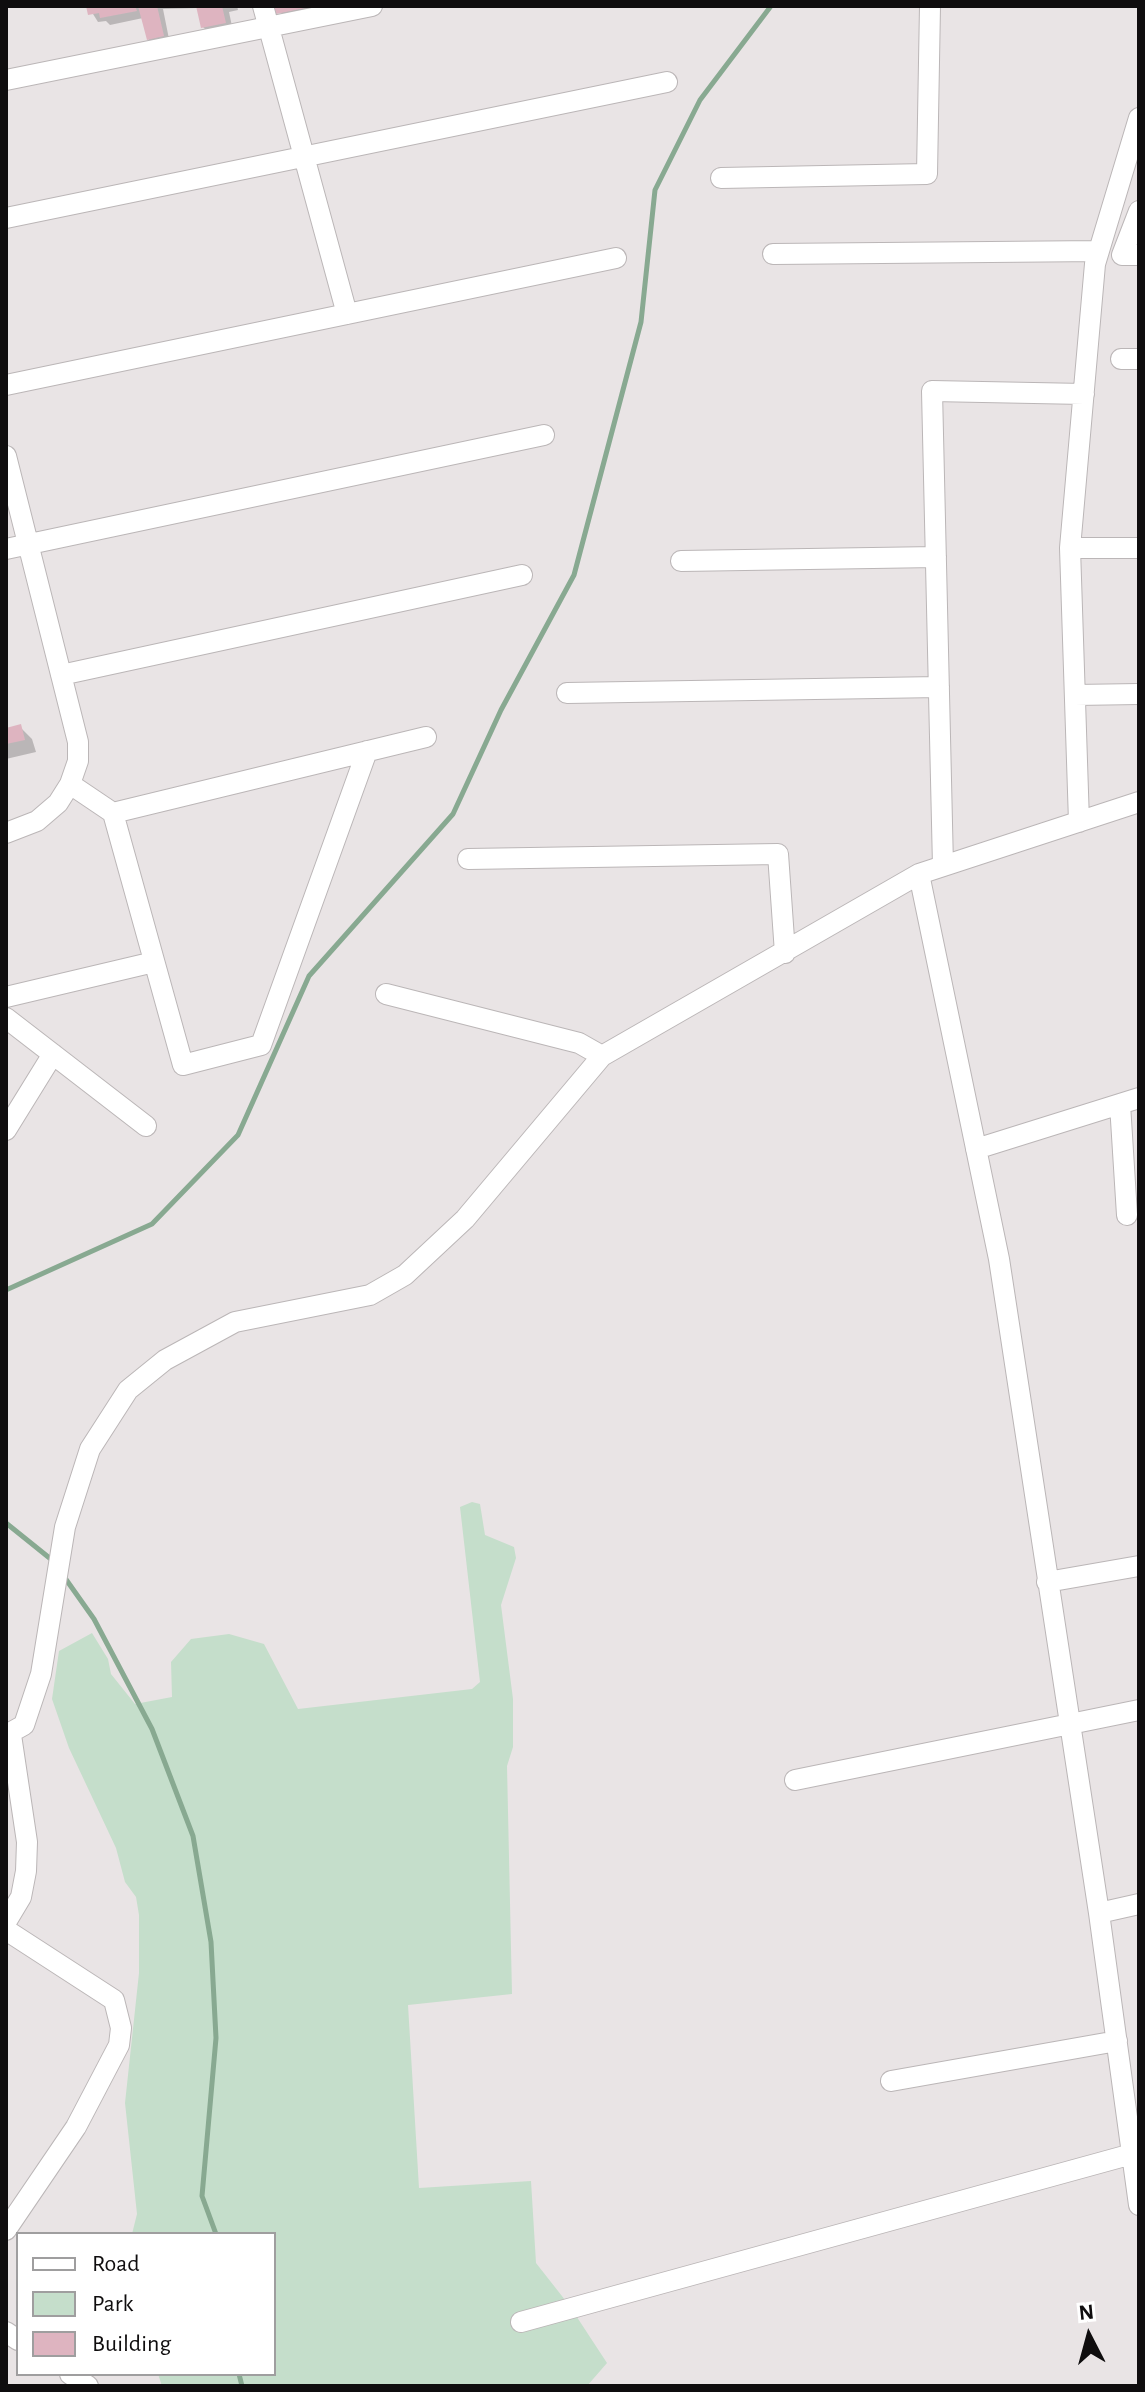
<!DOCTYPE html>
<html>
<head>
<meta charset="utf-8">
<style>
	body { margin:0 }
	#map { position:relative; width:1145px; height:2392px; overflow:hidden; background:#e9e4e5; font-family:"Alegreya Sans",sans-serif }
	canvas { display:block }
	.frame { position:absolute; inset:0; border:8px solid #0f0d0e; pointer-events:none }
	.legend { position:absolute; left:16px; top:2232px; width:260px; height:144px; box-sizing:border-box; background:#fff; border:2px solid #9f9e9f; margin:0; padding:10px 14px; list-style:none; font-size:24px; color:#0f0d0e }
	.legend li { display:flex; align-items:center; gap:16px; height:40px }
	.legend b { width:40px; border:2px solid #9f9e9f }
	.north { position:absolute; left:1049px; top:2296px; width:80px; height:80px; -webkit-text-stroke:6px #fff; paint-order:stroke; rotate:354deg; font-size:22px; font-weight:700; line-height:32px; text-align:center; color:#0f0d0e }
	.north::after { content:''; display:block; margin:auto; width:28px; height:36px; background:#0f0d0e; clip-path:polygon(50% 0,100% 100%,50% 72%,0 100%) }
</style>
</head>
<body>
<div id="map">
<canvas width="1145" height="2392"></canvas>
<div class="frame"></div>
<ul class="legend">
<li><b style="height:10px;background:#fff"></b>Road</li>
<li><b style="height:22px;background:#c5decb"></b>Park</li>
<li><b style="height:22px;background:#deb4c0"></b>Building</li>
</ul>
<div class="north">N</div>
</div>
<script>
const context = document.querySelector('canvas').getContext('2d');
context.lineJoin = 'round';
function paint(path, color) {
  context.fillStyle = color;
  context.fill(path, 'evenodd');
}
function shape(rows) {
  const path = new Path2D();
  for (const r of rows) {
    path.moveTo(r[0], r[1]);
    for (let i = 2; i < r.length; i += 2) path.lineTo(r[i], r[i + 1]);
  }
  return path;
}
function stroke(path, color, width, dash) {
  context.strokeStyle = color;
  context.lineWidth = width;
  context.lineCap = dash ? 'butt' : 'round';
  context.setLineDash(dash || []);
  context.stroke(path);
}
paint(shape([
	[472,1502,480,1504,485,1535,514,1547,516,1558,501,1605,513,1699,513,1747,507,1766,512,1994,408,2005,419,2188,531,2181,536,2263,569,2305,607,2363,587,2386,162,2386,158,2374,274,2374,274,2234,132,2234,137,2214,125,2103,139,1973,139,1915,136,1897,125,1882,116,1848,69,1748,52,1699,59,1651,92,1633,108,1659,111,1674,135,1704,172,1697,171,1662,191,1639,229,1634,264,1644,298,1709,472,1689,480,1682,460,1507]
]), '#c5decb');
paint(shape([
	[88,6,237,6,238,10,229,12,233,31,211,35,203,27,198,8,163,9,170,44,156,47,148,39,143,18,110,25,106,21,98,22],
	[276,6,336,6,291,25],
	[20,727,32,739,36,752,6,759,6,730]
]), '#0003');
stroke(shape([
	[6,1290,152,1224,238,1135,309,976,453,814,501,710,574,575,641,322,655,190,700,100,771,6],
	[6,1523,52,1560],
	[65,1578,94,1619,152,1729,193,1836,211,1942,216,2038,202,2196,216,2234],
	[239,2374,242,2386]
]), '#88a991', 5);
paint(shape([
	[86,6,135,6,137,11,100,18,99,13,88,15],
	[138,6,157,6,164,36,147,40],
	[196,6,222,6,226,23,201,28],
	[274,6,310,6,310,7,276,14],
	[21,724,25,740,6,744,6,728]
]), '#deb4c0');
const minor = shape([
	[263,6,347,314],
	[6,80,372,6],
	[721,178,927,174,930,6],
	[1139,211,1122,255,1139,255],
	[6,218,667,82],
	[773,254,1099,251],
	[1121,359,1139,359],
	[6,385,616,258],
	[6,456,78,742,78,761,70,784,58,803,37,821,6,833],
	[1070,548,1139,548],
	[6,549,544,435],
	[681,561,936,557],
	[61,675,522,575],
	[567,693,939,687],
	[1075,695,1139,694],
	[70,784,113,813,183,1065,261,1045,367,751],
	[113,813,426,737],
	[1079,822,1070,548,1095,264,1139,118],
	[468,859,778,854,785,953],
	[943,866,932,391,1084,394],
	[919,874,999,1259,1099,1913,1139,2205],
	[386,994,579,1043,602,1056],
	[6,997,154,962],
	[6,1018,146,1126],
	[1120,1104,1127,1215],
	[6,1130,53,1054],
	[976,1149,1139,1098],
	[1047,1582,1139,1566],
	[6,1735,24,1725,41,1674,65,1527,90,1449,128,1390,165,1360,235,1322,370,1295,405,1275,465,1219,602,1056,919,874,1139,802],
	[795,1780,1139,1710],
	[1099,1913,1139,1904],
	[6,1922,21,1897,26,1871,27,1842,11,1735],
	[6,1930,114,2000,121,2028,119,2045,76,2127,6,2230],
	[891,2081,1117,2041],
	[521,2322,1132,2154],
	[6,2332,18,2340],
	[70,2374,88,2386]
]);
stroke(minor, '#bbb6b7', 22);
stroke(minor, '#fff', 20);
</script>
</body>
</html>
